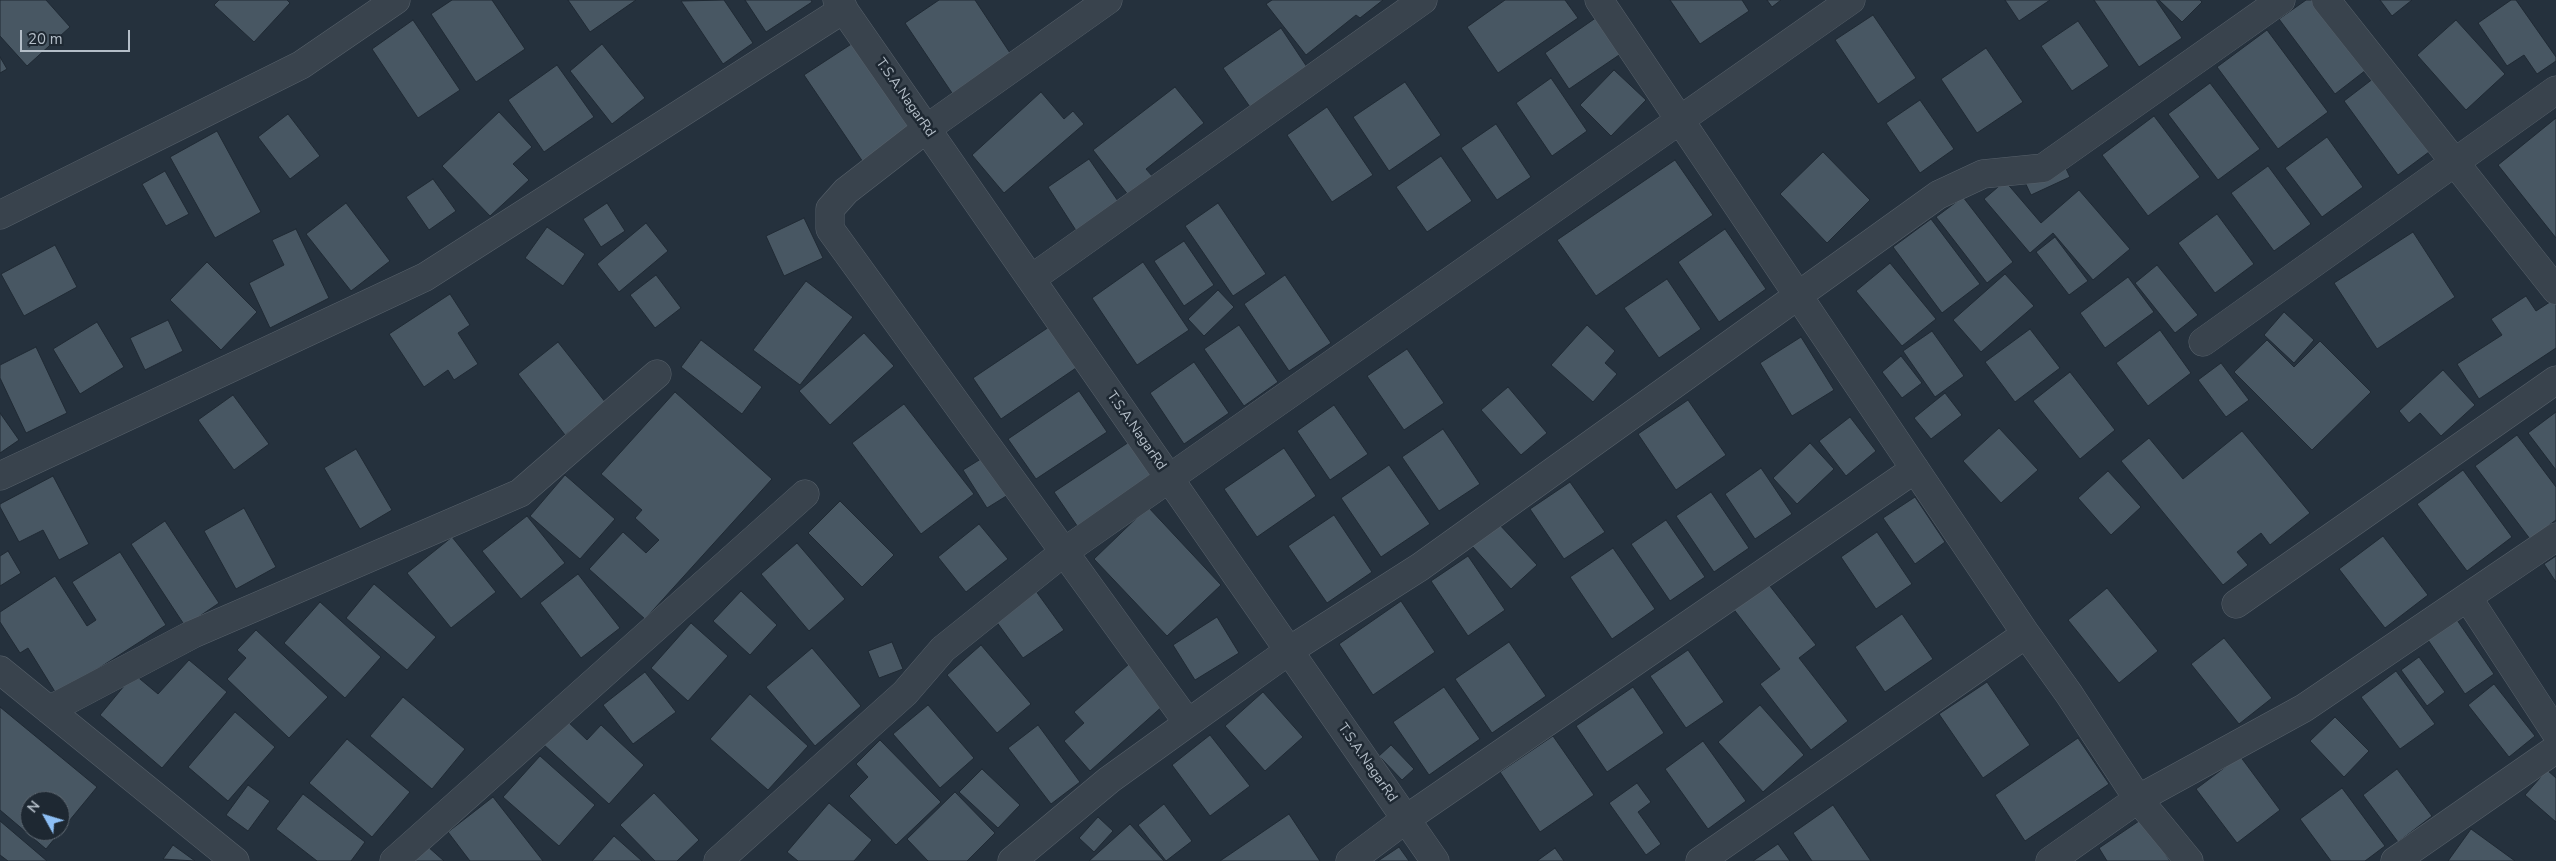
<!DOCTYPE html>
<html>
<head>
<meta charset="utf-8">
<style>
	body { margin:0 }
	#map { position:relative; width:2556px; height:861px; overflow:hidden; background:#25313d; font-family:"Nunito Sans",sans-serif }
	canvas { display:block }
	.north { position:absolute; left:20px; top:791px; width:50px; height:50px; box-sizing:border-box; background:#1e2832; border:1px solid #5a646e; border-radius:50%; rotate:309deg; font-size:14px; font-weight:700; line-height:20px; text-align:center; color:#b4bec8 }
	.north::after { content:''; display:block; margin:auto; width:18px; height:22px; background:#8dbff5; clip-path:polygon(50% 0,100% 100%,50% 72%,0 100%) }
	.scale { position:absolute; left:20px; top:30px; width:110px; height:22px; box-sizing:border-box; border:2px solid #b4bec8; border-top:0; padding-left:6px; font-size:15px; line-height:18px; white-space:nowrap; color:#b4bec8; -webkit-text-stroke:4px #1e2832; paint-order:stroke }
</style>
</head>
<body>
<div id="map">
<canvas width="2556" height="861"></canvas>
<div class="north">N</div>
<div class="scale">20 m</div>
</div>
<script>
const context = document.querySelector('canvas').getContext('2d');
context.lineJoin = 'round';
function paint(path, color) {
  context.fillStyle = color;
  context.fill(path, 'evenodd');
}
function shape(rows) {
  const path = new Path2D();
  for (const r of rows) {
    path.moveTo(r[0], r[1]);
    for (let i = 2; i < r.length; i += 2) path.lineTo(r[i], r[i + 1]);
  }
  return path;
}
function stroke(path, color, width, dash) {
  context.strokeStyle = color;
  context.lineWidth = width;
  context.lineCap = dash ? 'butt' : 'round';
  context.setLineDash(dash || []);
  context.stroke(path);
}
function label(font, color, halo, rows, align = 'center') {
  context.font = font + ' "Nunito Sans",sans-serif';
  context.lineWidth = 5;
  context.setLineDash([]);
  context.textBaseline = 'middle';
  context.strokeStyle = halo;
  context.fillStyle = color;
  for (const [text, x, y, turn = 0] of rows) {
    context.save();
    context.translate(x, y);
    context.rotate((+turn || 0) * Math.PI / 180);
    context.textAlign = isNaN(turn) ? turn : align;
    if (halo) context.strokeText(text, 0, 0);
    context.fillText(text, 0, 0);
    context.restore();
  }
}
const building = shape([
	[0,0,46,0,70,27,27,66,0,36,0,0],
	[219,0,287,0,290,3,254,42,214,5,219,0],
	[452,0,492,0,525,49,476,82,431,14,452,0],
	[568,0,636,0,590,32,568,0],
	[724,0,753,43,723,64,681,1,724,0],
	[745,0,811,0,812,2,766,32,745,0],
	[939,0,975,0,1012,56,954,96,905,23,939,0],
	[1272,0,1383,0,1360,18,1356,15,1306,55,1266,4,1272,0],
	[1505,0,1565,0,1578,18,1498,73,1467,27,1505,0],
	[1670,0,1742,0,1749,11,1700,44,1670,0],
	[1767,0,1781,0,1772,7,1767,0],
	[2005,0,2050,0,2019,21,2005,0],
	[2094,0,2156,0,2182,38,2139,67,2094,0],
	[2159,0,2200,0,2202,2,2182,22,2159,0],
	[2306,0,2314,0,2366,70,2335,94,2279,19,2306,0],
	[2380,0,2412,0,2392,16,2380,0],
	[2511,0,2516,0,2556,57,2556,61,2537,74,2524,55,2507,66,2478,23,2511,0],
	[1600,15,1625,51,1569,89,1545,53,1600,15],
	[1873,15,1916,78,1878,104,1835,40,1873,15],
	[413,20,460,90,418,118,372,49,413,20],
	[2456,20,2505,74,2466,110,2417,55,2456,20],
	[2078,21,2109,66,2072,91,2041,46,2078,21],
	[1281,28,1307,67,1250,107,1223,68,1281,28],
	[2267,30,2328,112,2278,149,2217,67,2267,30],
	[856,41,914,127,863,162,804,75,856,41],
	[602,44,645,98,612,124,570,71,602,44],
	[1986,48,2023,102,1977,133,1941,79,1986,48],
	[0,57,7,69,0,73,0,57],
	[557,65,594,117,544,152,508,100,557,65],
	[1614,70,1646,100,1611,136,1580,105,1614,70],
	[2378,75,2433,149,2398,175,2344,101,2378,75],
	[1551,78,1587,131,1552,156,1516,103,1551,78],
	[1405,82,1441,135,1389,171,1353,117,1405,82],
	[2210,83,2260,149,2218,180,2168,114,2210,83],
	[1175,87,1204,123,1146,169,1153,177,1129,196,1093,150,1175,87],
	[1041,92,1064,119,1073,111,1084,124,1004,193,972,155,1041,92],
	[1920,100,1954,149,1920,173,1886,123,1920,100],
	[1327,107,1373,175,1332,202,1287,135,1327,107],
	[499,112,532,147,513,164,529,180,490,216,442,166,499,112],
	[288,114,320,156,290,179,258,137,288,114],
	[2154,116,2200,177,2148,216,2102,155,2154,116],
	[2556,118,2556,238,2498,165,2556,118],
	[1496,124,1531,177,1497,200,1461,148,1496,124],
	[217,131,261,212,215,238,170,157,217,131],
	[2327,137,2363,187,2322,217,2285,168,2327,137],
	[1823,152,1870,200,1827,243,1780,194,1823,152],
	[1441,156,1472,201,1427,232,1396,187,1441,156],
	[1089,159,1120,204,1077,232,1048,187,1089,159],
	[1675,160,1713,215,1596,296,1557,240,1675,160],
	[2062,160,2070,177,2031,195,2023,178,2062,160],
	[2268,166,2311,224,2274,251,2231,193,2268,166],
	[165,171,189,214,166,226,142,184,165,171],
	[433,179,456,211,429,230,406,197,433,179],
	[2005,181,2041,223,2079,190,2130,249,2093,280,2053,233,2030,253,1984,199,2005,181],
	[1963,197,2013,262,1987,283,1936,217,1963,197],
	[346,203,390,261,351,291,306,234,346,203],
	[607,203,625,231,601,247,583,219,607,203],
	[1218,203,1266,274,1233,296,1185,226,1218,203],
	[2217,214,2254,264,2215,293,2178,243,2217,214],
	[804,218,823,258,784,276,766,236,804,218],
	[1931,219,1980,284,1942,313,1893,247,1931,219],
	[646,223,668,251,619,292,597,264,646,223],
	[547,227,585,254,563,286,525,258,547,227],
	[296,229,329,298,270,328,249,283,284,265,272,240,296,229],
	[1725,229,1766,289,1719,322,1678,262,1725,229],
	[2413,232,2455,297,2377,349,2334,283,2413,232],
	[2055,237,2088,281,2069,295,2036,252,2055,237],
	[1184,241,1214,285,1184,306,1154,261,1184,241],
	[55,245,77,287,24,316,1,274,55,245],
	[207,262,257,312,221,350,170,300,207,262],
	[1143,262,1189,330,1137,365,1092,298,1143,262],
	[1890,263,1936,319,1902,346,1856,291,1890,263],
	[2157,265,2198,315,2175,333,2135,283,2157,265],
	[2005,274,2034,306,1981,352,1953,320,2005,274],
	[656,275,681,308,655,328,630,295,656,275],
	[1285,275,1331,343,1289,371,1244,304,1285,275],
	[2128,277,2154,312,2105,348,2080,313,2128,277],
	[1667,279,1701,329,1659,358,1624,308,1667,279],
	[806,281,853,317,800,385,753,350,806,281],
	[1218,290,1234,307,1204,336,1188,319,1218,290],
	[450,294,470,325,458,333,478,364,454,380,448,370,424,387,389,334,450,294],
	[2526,296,2536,311,2556,298,2556,348,2479,399,2457,364,2502,335,2491,319,2526,296],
	[2284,312,2314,340,2294,363,2264,335,2284,312],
	[168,320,183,351,145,370,130,338,168,320],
	[97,322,124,367,80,394,53,349,97,322],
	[1239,325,1278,382,1244,406,1204,349,1239,325],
	[1587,325,1615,351,1605,363,1617,374,1593,402,1551,365,1587,325],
	[1049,327,1076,368,1001,419,973,378,1049,327],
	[2030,329,2060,368,2015,402,1985,362,2030,329],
	[2160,330,2191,373,2148,406,2116,363,2160,330],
	[1932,331,1964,376,1935,397,1903,351,1932,331],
	[864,333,894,366,830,425,799,391,864,333],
	[1801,337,1834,390,1792,416,1760,363,1801,337],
	[701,340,762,387,742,414,681,367,701,340],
	[2267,340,2294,367,2320,341,2371,392,2312,450,2234,372,2267,340],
	[558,342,606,403,565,435,518,374,558,342],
	[36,347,67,413,26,433,0,378,0,365,36,347],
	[1407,349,1444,403,1404,430,1367,376,1407,349],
	[1901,356,1922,383,1902,398,1882,372,1901,356],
	[1194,362,1229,413,1184,444,1150,393,1194,362],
	[2221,363,2249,400,2226,417,2198,380,2221,363],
	[2443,370,2475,405,2441,436,2420,413,2409,423,2399,411,2443,370],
	[2070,372,2115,430,2080,459,2033,401,2070,372],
	[1508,387,1547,433,1521,455,1481,410,1508,387],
	[1079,391,1107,432,1036,479,1008,439,1079,391],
	[675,392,772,479,645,619,589,569,623,532,646,553,659,540,635,518,642,510,601,474,675,392],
	[1945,393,1962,415,1931,439,1914,418,1945,393],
	[233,395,269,444,234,470,198,420,233,395],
	[1688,400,1726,455,1676,490,1638,434,1688,400],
	[904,404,974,494,921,534,852,443,904,404],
	[1334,405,1368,454,1330,480,1297,431,1334,405],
	[2556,412,2556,470,2528,433,2556,412],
	[0,413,19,440,0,453,0,413],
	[1850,417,1876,451,1846,476,1819,441,1850,417],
	[1999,428,2038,470,2001,503,1963,461,1999,428],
	[1443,429,1480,484,1439,511,1402,457,1443,429],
	[2242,431,2310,513,2270,545,2261,533,2237,552,2248,565,2223,585,2121,461,2149,438,2183,479,2242,431],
	[2517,435,2556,487,2556,520,2530,539,2475,466,2517,435],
	[1132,440,1161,484,1084,536,1054,492,1132,440],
	[1810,443,1834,469,1797,504,1773,478,1810,443],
	[1284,448,1316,496,1257,537,1224,489,1284,448],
	[356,449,392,510,360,529,324,468,356,449],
	[984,457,1008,495,987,508,963,470,984,457],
	[1389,465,1430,524,1381,557,1341,498,1389,465],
	[1761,468,1792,514,1755,539,1725,494,1761,468],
	[2463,470,2512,537,2467,571,2417,504,2463,470],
	[2108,471,2141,507,2111,535,2078,498,2108,471],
	[565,475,615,519,580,559,530,516,565,475],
	[53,476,89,544,59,560,43,530,19,542,0,507,0,504,53,476],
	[1570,482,1605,532,1564,559,1530,509,1570,482],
	[1711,492,1749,548,1714,572,1676,516,1711,492],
	[1915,497,1945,542,1915,564,1883,518,1915,497],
	[840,501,894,555,862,587,808,533,840,501],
	[1148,507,1221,585,1167,636,1094,559,1148,507],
	[244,508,276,567,236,589,204,531,244,508],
	[1334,515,1372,572,1327,603,1288,546,1334,515],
	[527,516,565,563,521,599,482,551,527,516],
	[1666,520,1705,577,1670,601,1631,544,1666,520],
	[165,521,219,603,185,626,131,544,165,521],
	[1498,523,1537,565,1511,589,1472,546,1498,523],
	[979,524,1008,559,966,592,938,557,979,524],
	[1877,532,1912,584,1876,609,1841,557,1877,532],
	[2383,536,2428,595,2385,628,2339,569,2383,536],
	[452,537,496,592,451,628,407,573,452,537],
	[797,543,845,599,809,631,761,574,797,543],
	[1613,548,1655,609,1612,639,1570,577,1613,548],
	[8,551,21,573,0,586,0,556,8,551],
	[120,552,166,625,57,695,28,648,20,653,0,622,0,612,55,576,87,626,96,620,72,582,120,552],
	[1468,556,1505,610,1468,636,1431,581,1468,556],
	[2556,556,2556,582,2544,564,2556,556],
	[578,574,620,628,581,658,540,603,578,574],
	[1766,581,1816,645,1799,658,1848,721,1811,750,1760,684,1780,669,1732,607,1766,581],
	[374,584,436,637,407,670,346,618,374,584],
	[1033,587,1064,630,1023,658,993,617,1033,587],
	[2107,588,2158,651,2119,683,2068,620,2107,588],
	[741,591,777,625,750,655,713,621,741,591],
	[1401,601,1435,652,1373,695,1339,644,1401,601],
	[320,602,381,657,345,698,284,643,320,602],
	[1902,614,1933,659,1885,692,1855,647,1902,614],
	[1217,617,1239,653,1195,680,1173,645,1217,617],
	[2457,620,2494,674,2465,694,2428,640,2457,620],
	[691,623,728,656,688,701,651,668,691,623],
	[256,630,328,697,289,738,227,679,246,658,237,650,256,630],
	[2224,638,2272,698,2239,724,2191,664,2224,638],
	[892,642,903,669,879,678,868,651,892,642],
	[1509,642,1546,696,1492,733,1455,679,1509,642],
	[981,645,1031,704,997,733,947,675,981,645],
	[812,648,861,706,815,746,766,687,812,648],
	[1688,650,1724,702,1686,728,1650,676,1688,650],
	[2419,657,2445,692,2427,706,2401,670,2419,657],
	[189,660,227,692,162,768,100,715,134,674,158,694,189,660],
	[1129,664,1165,704,1090,771,1064,741,1084,723,1074,712,1129,664],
	[2396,671,2435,724,2400,749,2361,697,2396,671],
	[645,672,676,712,633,744,603,705,645,672],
	[1987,682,2030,745,1983,778,1939,714,1987,682],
	[2494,684,2535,736,2509,757,2468,705,2494,684],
	[1444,687,1480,739,1429,775,1393,722,1444,687],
	[1633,687,1664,733,1607,772,1576,726,1633,687],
	[1263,692,1303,737,1265,771,1225,726,1263,692],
	[750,694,808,746,768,790,710,739,750,694],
	[403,697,465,749,432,789,370,736,403,697],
	[928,705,974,758,940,788,893,734,928,705],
	[1760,705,1804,755,1763,792,1718,742,1760,705],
	[0,707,97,787,46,849,0,810,0,707],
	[30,801,60,801,60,831,30,831,30,801],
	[235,712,275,747,228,801,188,767,235,712],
	[2335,717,2369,751,2344,777,2310,741,2335,717],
	[565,719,587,740,601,725,644,765,609,804,543,744,565,719],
	[1038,725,1080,782,1051,804,1008,748,1038,725],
	[1210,735,1250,786,1210,816,1172,765,1210,735],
	[1553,736,1594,795,1540,832,1500,772,1553,736],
	[2078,738,2109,784,2025,841,1995,795,2078,738],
	[347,739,410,792,372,837,309,783,347,739],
	[880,740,941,802,896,845,849,796,868,777,856,764,880,740],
	[1703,741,1746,801,1708,829,1665,769,1703,741],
	[1391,745,1414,769,1402,780,1379,756,1391,745],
	[540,756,595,805,559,846,503,797,540,756],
	[2240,756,2280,810,2237,843,2196,789,2240,756],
	[982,769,1020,805,998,828,959,792,982,769],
	[2397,769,2432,816,2398,842,2363,795,2397,769],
	[2547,770,2556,778,2556,822,2525,795,2547,770],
	[1637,783,1651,802,1638,812,1661,844,1646,855,1609,803,1637,783],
	[248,785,270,801,248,831,226,815,248,785],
	[2342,788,2385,846,2365,861,2331,861,2300,819,2342,788],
	[955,792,995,833,967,861,928,861,907,839,955,792],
	[654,793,699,840,677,861,655,861,620,825,654,793],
	[303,794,365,842,351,861,317,861,276,829,303,794],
	[493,797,543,861,470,861,448,832,493,797],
	[829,803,872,840,854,861,798,861,787,852,829,803],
	[1164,804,1192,841,1166,861,1138,825,1164,804],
	[1833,805,1871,861,1812,861,1793,833,1833,805],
	[1289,814,1320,861,1220,861,1289,814],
	[1098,817,1113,831,1094,852,1079,838,1098,817],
	[2142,819,2170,861,2107,861,2099,848,2142,819],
	[0,821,47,861,8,861,0,855,0,821],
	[1130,824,1164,861,1089,861,1130,824],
	[2471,829,2515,861,2448,861,2471,829],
	[614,836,642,861,592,861,614,836],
	[1778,844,1790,861,1753,861,1778,844],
	[173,845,195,861,163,859,173,845],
	[427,846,444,861,414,861,427,846],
	[1399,847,1409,861,1378,861,1399,847],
	[1555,848,1564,861,1537,861,1555,848]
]);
paint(building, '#485763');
stroke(building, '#202a34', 1);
const minor = shape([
	[837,0,1435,861],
	[1108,0,926,129,846,191,830,209,830,229,1188,723],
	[1599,0,2026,634,2069,694,2138,799,2189,861],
	[2326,0,2556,290],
	[0,215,301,65,396,0],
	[1031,279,1423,0],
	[2203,342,2556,90],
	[0,476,425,277,844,9],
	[2468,598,2556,733],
	[2236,604,2556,380],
	[0,670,235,861],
	[49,710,193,634,520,493,657,374],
	[394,861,805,494],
	[718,861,905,693,943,649,1064,552,1851,0],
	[1012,861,1109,780,1188,723,1290,650,1420,567,1938,195,1983,174,2043,168,2281,0],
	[1350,861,1406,819,1915,469],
	[1700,861,2026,634],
	[2050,861,2138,799,2304,708,2556,537],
	[2395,861,2556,749]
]);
stroke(minor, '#57616b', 29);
stroke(minor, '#39434d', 28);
label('14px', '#b4bec8', '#1e2832', [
	["T.S.A.NagarRd",905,98,55],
	["T.S.A.NagarRd",1136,431,55],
	["T.S.A.NagarRd",1367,763,55]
]);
</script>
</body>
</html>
